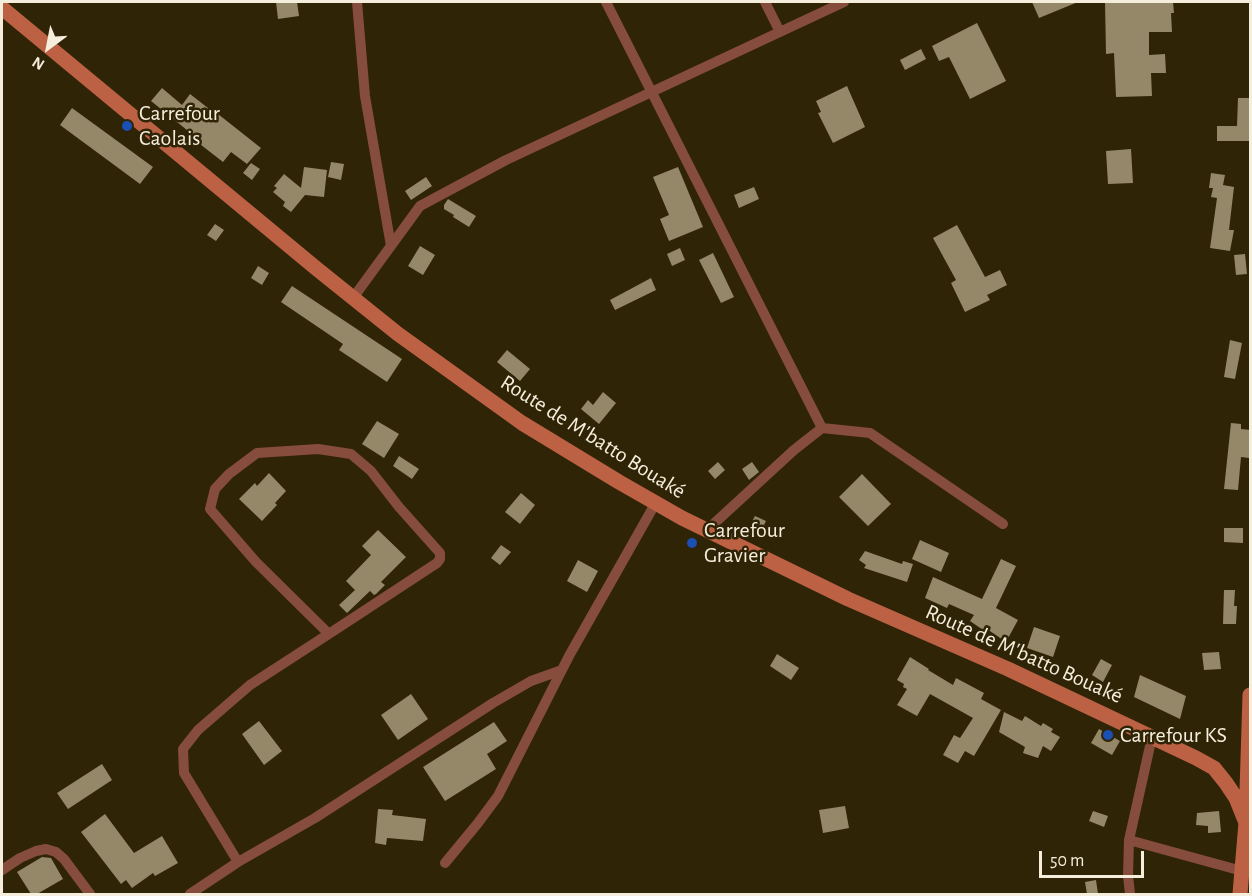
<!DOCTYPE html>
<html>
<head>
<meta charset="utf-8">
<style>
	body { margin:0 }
	#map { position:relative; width:1252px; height:896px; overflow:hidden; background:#302406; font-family:"Alegreya Sans",sans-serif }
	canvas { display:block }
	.frame { position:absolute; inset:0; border:3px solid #f5eedd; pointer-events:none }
	.north { position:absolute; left:18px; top:18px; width:60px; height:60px; -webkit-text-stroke:4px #302406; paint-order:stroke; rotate:212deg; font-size:16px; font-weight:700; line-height:24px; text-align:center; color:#f5eedd }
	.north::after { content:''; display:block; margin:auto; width:21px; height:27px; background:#f5eedd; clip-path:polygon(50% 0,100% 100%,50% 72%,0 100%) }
	.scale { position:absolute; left:1039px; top:851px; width:105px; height:27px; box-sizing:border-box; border:3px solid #f5eedd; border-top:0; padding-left:8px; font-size:18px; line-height:21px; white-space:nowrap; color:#f5eedd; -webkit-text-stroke:4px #302406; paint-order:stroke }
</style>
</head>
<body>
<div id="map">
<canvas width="1252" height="896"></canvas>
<div class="frame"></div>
<div class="north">N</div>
<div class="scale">50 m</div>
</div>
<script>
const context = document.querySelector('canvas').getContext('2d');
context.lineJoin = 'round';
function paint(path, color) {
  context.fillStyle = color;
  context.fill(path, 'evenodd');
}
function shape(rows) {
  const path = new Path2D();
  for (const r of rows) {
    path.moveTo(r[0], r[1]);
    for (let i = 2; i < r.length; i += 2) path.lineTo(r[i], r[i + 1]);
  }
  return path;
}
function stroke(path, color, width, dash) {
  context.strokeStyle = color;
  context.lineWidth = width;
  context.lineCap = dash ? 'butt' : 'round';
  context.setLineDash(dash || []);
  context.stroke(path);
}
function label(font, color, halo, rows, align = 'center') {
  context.font = font + ' "Alegreya Sans",sans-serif';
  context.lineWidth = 5;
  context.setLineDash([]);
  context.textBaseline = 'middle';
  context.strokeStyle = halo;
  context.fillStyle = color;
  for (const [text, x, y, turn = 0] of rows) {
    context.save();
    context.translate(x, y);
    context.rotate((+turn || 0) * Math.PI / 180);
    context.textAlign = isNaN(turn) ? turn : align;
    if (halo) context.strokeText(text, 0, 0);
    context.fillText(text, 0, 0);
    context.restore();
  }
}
paint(shape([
	[276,2,297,2,299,16,278,19],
	[1032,2,1078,2,1039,18],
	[1105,2,1173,2,1174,13,1171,13,1172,32,1149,32,1149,55,1165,54,1166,73,1151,73,1152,96,1116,97,1114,53,1106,54],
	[977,23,1006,81,970,99,949,57,939,61,932,46],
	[921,49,926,59,905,70,900,60],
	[847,86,865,127,833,143,818,113,821,112,816,101],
	[162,88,182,105,190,94,217,115,218,114,261,148,247,164,231,152,223,162,196,141,198,139,151,101],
	[1238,98,1251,98,1251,141,1217,141,1217,126,1237,126],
	[72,108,153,167,140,184,60,125],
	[1131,149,1133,183,1108,184,1106,151],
	[331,162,344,164,341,180,328,177],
	[251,163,260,169,252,180,243,173],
	[304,167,327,170,324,197,305,195,291,212,283,206,285,202,273,192,277,188,274,186,284,174,301,188],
	[678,167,703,227,669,241,660,219,669,215,653,177],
	[1211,173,1225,175,1223,185,1234,187,1229,230,1234,230,1230,251,1210,248,1217,198,1211,197,1213,188,1209,188],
	[426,177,432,186,411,200,405,191],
	[754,187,759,199,739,208,734,195],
	[448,199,476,216,469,227,453,217,454,215,444,209,444,205],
	[215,224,224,230,216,241,207,235],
	[957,225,985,277,1000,270,1007,285,987,295,990,300,965,312,951,283,956,280,933,238],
	[420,246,435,255,423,275,408,266],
	[680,248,685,260,672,266,667,254],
	[713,253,734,297,721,303,699,260],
	[1245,254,1247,274,1236,275,1234,255],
	[258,266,269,273,262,285,251,278],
	[651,278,656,290,615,310,610,300],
	[292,286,402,359,387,382,339,350,343,344,281,302],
	[1230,340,1242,343,1235,379,1224,377],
	[507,350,530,369,520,381,497,362],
	[603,392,616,403,599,424,581,409,588,400,593,405],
	[377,421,399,434,384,458,362,444],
	[1231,423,1241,424,1241,429,1251,430,1249,458,1241,457,1238,490,1224,489],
	[399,456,419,469,412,479,393,466],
	[718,462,725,470,715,479,708,471],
	[752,462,759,472,749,480,742,469],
	[269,473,286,491,275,503,277,505,262,521,239,499,255,483,257,486],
	[862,474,891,504,868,526,839,497],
	[521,493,535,505,520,524,505,512],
	[755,516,766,521,760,533,749,527],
	[1224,528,1243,528,1243,543,1224,542],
	[378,530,406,557,381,582,385,585,376,594,374,595,370,591,347,613,339,605,355,590,346,581,371,555,362,546],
	[920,540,949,553,941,572,912,559],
	[501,545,511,552,500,565,491,558],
	[865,551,902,564,903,561,913,564,907,582,864,568,866,565,859,560],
	[1001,559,1016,566,996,608,1018,620,1006,642,987,629,986,632,970,621,974,615,949,604,947,608,925,598,933,577,982,599],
	[578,560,598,571,587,592,567,581],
	[1224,590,1235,590,1234,606,1237,606,1236,624,1223,624],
	[1034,627,1060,636,1053,657,1027,648],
	[1219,652,1221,669,1204,670,1202,653],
	[777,654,799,668,791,680,770,666],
	[910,657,929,669,928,670,953,685,956,678,984,693,981,699,1001,710,974,756,965,751,958,763,943,755,954,735,960,738,973,718,930,694,917,716,897,705,907,689,903,687,904,684,897,680],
	[1101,659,1112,665,1103,682,1092,675],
	[1140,675,1186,696,1180,719,1134,697],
	[411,694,428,719,398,740,381,715],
	[1004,712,1022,721,1025,716,1041,726,1043,723,1053,729,1051,732,1060,737,1051,751,1043,746,1038,758,1023,753,1025,747,999,732],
	[259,721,282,751,264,765,242,734],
	[494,722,507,741,487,754,496,769,445,801,423,767],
	[1099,729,1120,741,1112,755,1091,743],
	[102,764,112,780,68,809,57,793],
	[845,806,849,828,823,833,819,810],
	[378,809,393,810,392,815,426,819,423,841,387,838,386,845,375,843],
	[1093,811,1108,816,1104,827,1089,821],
	[1219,811,1221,832,1208,833,1208,826,1196,825,1197,813],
	[105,814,134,853,162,836,178,863,155,876,153,873,132,888,126,880,121,884,81,832],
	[42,857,51,858,63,879,37,894,31,894,17,872],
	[1096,880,1098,894,1087,894,1085,882]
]), '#958868');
stroke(shape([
	[357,2,365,96,391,246],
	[606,2,822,428],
	[765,2,780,32],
	[353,298,420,206,506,160,844,2],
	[707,530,794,450,822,428,870,433,1003,524],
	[1129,840,1242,871],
	[238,862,184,773,183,749,198,730,250,685,341,626,437,563,440,559,440,553,399,507,371,471,351,454,318,449,257,453,229,474,215,489,210,509,256,562,329,634],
	[445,863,478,823,498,796,569,656,655,504],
	[2,870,20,858,36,851,46,849,56,852,64,859,90,894],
	[190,894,238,862,315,818,493,703,531,681,562,670],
	[1130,894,1128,876,1129,840,1152,737]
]), '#874d3c', 10);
stroke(shape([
	[2,8,317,269,398,334,522,423,619,482,682,518,848,599,1008,669,1196,758,1214,768,1226,783,1236,798,1246,823],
	[1240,894,1246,823,1250,695]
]), '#bd6145', 15);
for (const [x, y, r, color] of [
	[127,126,6,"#1a4fb4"],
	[692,543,6,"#1a4fb4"],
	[1108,735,6,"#1a4fb4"]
]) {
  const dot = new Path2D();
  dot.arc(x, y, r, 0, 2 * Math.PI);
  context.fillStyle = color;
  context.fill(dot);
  stroke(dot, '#302406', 2);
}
label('22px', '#f5eedd', '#302406', [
	["Carrefour",139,113],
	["Caolais",139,138],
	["Carrefour",704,530],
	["Gravier",704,555],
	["Carrefour KS",1120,735]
], 'left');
label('22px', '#f5eedd', '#302406', [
	["Route de M'batto Bouaké",593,437,32],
	["Route de M'batto Bouaké",1024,654,24]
]);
</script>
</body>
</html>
